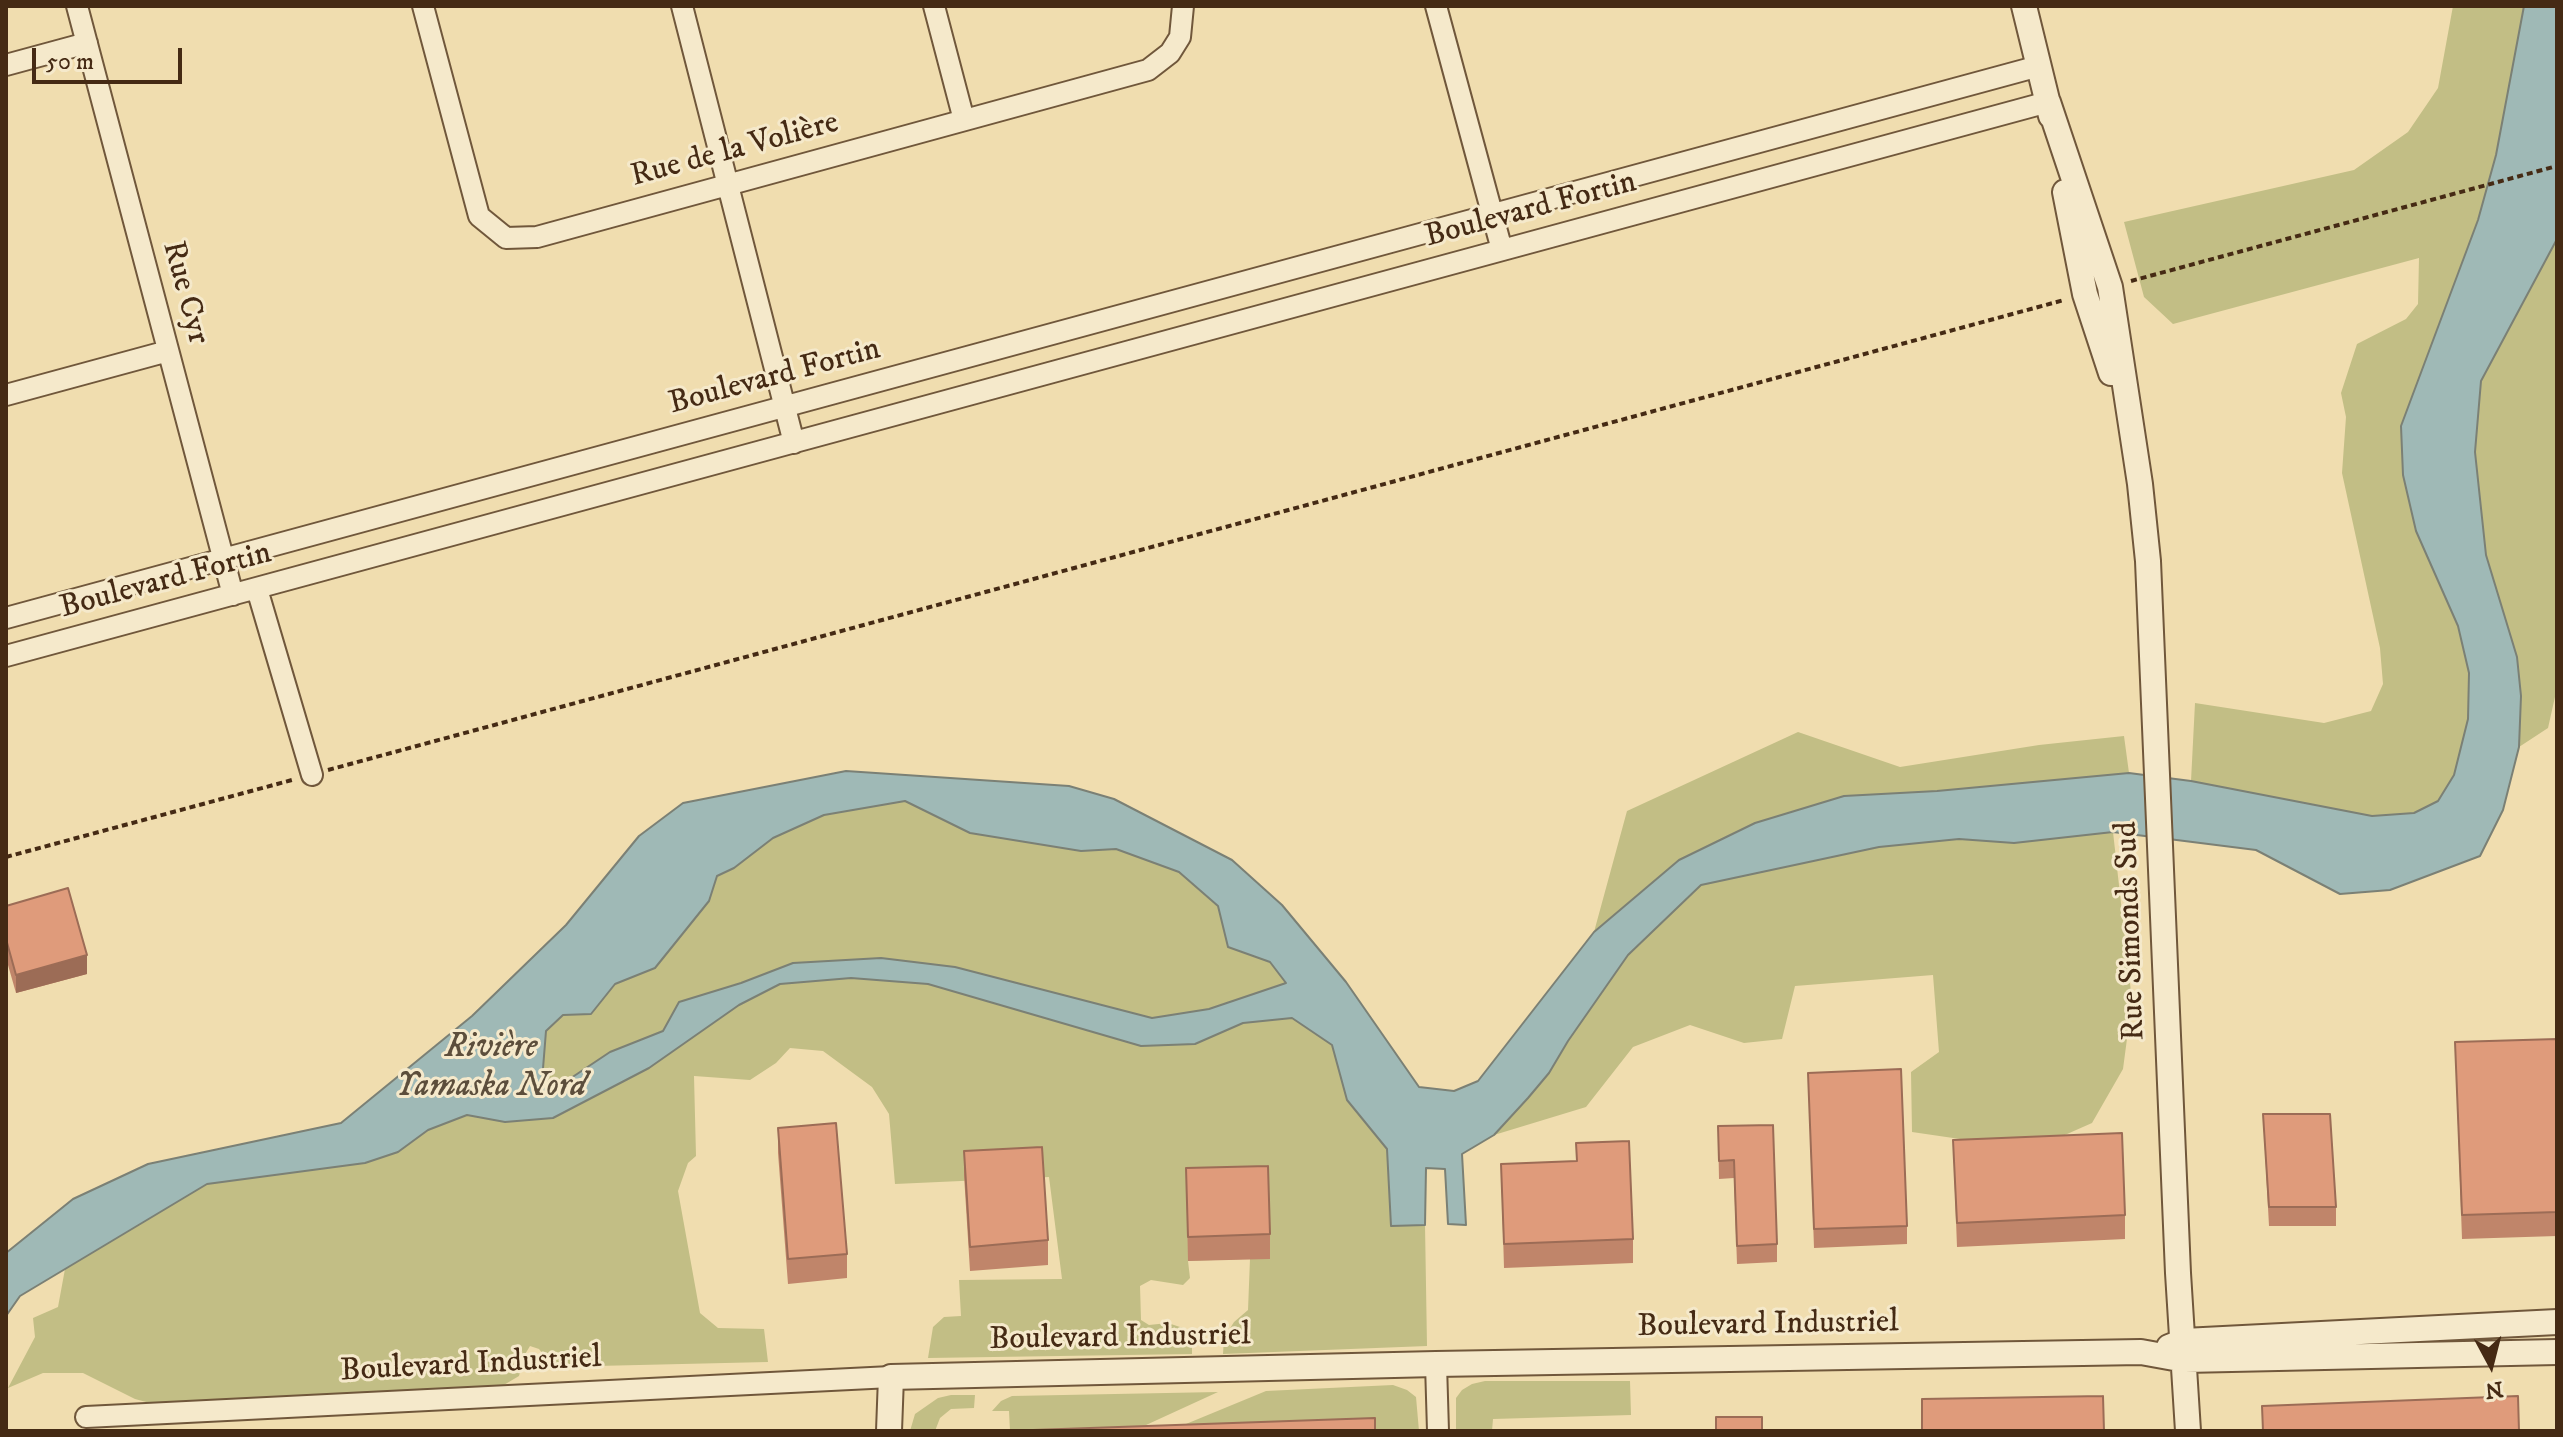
<!DOCTYPE html>
<html>
<head>
<meta charset="utf-8">
<style>
	body { margin:0 }
	#map { position:relative; width:2563px; height:1437px; overflow:hidden; background:#f0ddaf; font-family:"IM FELL DW Pica",serif }
	canvas { display:block }
	.frame { position:absolute; inset:0; border:8px solid #452a14; pointer-events:none }
	.north { position:absolute; left:2451px; top:1325px; width:80px; height:80px; -webkit-text-stroke:6px #f5e9cb; paint-order:stroke; rotate:173deg; font-size:22px; font-weight:700; line-height:32px; text-align:center; color:#452a14 }
	.north::after { content:''; display:block; margin:auto; width:28px; height:36px; background:#452a14; clip-path:polygon(50% 0,100% 100%,50% 72%,0 100%) }
	.scale { position:absolute; left:32px; top:48px; width:150px; height:36px; box-sizing:border-box; border:4px solid #452a14; border-top:0; padding-left:10px; font-size:24px; line-height:28px; white-space:nowrap; color:#452a14; -webkit-text-stroke:6px #f5e9cb; paint-order:stroke }
</style>
</head>
<body>
<div id="map">
<canvas width="2563" height="1437"></canvas>
<div class="frame"></div>
<div class="north">N</div>
<div class="scale">50 m</div>
</div>
<script>
const context = document.querySelector('canvas').getContext('2d');
context.lineJoin = 'round';
function paint(path, color) {
  context.fillStyle = color;
  context.fill(path, 'evenodd');
}
function shape(rows) {
  const path = new Path2D();
  for (const r of rows) {
    path.moveTo(r[0], r[1]);
    for (let i = 2; i < r.length; i += 2) path.lineTo(r[i], r[i + 1]);
  }
  return path;
}
function stroke(path, color, width, dash) {
  context.strokeStyle = color;
  context.lineWidth = width;
  context.lineCap = dash ? 'butt' : 'round';
  context.setLineDash(dash || []);
  context.stroke(path);
}
function label(font, color, halo, rows, align = 'center') {
  context.font = font + ' "IM FELL DW Pica",serif';
  context.lineWidth = 6;
  context.setLineDash([]);
  context.textBaseline = 'middle';
  context.strokeStyle = halo;
  context.fillStyle = color;
  for (const [text, x, y, turn = 0] of rows) {
    context.save();
    context.translate(x, y);
    context.rotate((+turn || 0) * Math.PI / 180);
    context.textAlign = isNaN(turn) ? turn : align;
    if (halo) context.strokeText(text, 0, 0);
    context.fillText(text, 0, 0);
    context.restore();
  }
}
paint(shape([
	[2453,6,2524,6,2496,155,2478,220,2401,426,2438,582,2458,626,2469,673,2468,719,2454,775,2438,801,2414,813,2372,816,2191,781,2195,703,2324,723,2371,711,2383,684,2380,648,2342,473,2346,417,2341,393,2357,344,2406,319,2418,304,2419,258,2173,324,2144,297,2124,222,2354,170,2408,132,2438,88],
	[2557,239,2557,688,2548,728,2519,747,2521,696,2517,657,2486,556,2475,452,2481,381],
	[1798,732,1900,767,2039,745,2124,736,2129,773,1937,791,1844,796,1679,860,1594,932,1627,811],
	[906,801,970,833,1081,851,1116,849,1179,872,1218,906,1228,947,1270,962,1287,984,1209,1009,1152,1018,955,967,881,958,793,963,741,983,679,1002,663,1031,610,1052,565,1082,541,1081,545,1031,563,1015,591,1014,615,984,655,968,709,901,717,876,734,868,773,838,824,815],
	[2113,832,2132,1001,2123,1069,2092,1123,2024,1153,1960,1139,1912,1132,1911,1072,1939,1052,1933,975,1795,986,1782,1039,1744,1043,1690,1025,1633,1047,1586,1107,1494,1135,1549,1073,1568,1041,1628,955,1701,885,1879,847,1959,839,2014,843],
	[851,978,928,984,1142,1046,1195,1044,1243,1023,1292,1018,1332,1045,1347,1100,1387,1149,1391,1226,1425,1225,1427,1346,1223,1354,1224,1338,1234,1322,1248,1310,1250,1259,1270,1258,1188,1261,1190,1278,1183,1285,1151,1280,1140,1286,1141,1320,1149,1325,1168,1323,1186,1329,1192,1340,1192,1354,928,1358,933,1327,944,1317,961,1316,959,1280,1062,1279,1049,1177,895,1184,889,1114,872,1087,823,1051,790,1048,776,1063,750,1080,694,1076,696,1156,688,1163,678,1191,700,1313,718,1328,764,1329,768,1362,553,1367,539,1349,530,1346,524,1356,519,1376,497,1389,161,1406,135,1399,83,1373,43,1373,8,1388,35,1337,33,1318,58,1307,65,1269,207,1184,365,1163,398,1152,428,1130,467,1115,505,1122,649,1068,739,1005,780,984],
	[1485,1381,1630,1381,1631,1415,1493,1419,1492,1431,1456,1431,1456,1398,1462,1390,1472,1384],
	[1393,1385,1407,1390,1416,1397,1419,1431,1169,1431,1266,1391],
	[1218,1392,1133,1431,1010,1431,1009,1411,992,1411,1001,1401,1012,1396],
	[951,1395,975,1395,974,1408,951,1409,940,1418,935,1431,910,1431,915,1414,938,1398]
]), '#c2be85');
const water = shape([
	[2524,6,2557,6,2557,239,2481,381,2475,452,2486,555,2517,657,2521,696,2519,747,2503,810,2480,856,2390,890,2340,894,2256,850,2113,832,2014,843,1959,839,1879,847,1701,885,1628,955,1568,1041,1549,1073,1528,1098,1494,1135,1462,1154,1466,1225,1448,1224,1445,1169,1426,1168,1425,1225,1391,1226,1387,1149,1347,1100,1332,1045,1292,1018,1243,1023,1195,1044,1141,1046,928,984,851,978,780,984,739,1005,649,1068,553,1118,505,1122,467,1115,428,1130,398,1152,365,1163,207,1184,20,1296,6,1316,6,1253,73,1199,148,1164,341,1123,472,1016,566,925,639,836,683,803,846,771,1069,786,1114,799,1232,860,1282,905,1346,982,1419,1087,1454,1091,1478,1081,1594,932,1679,860,1755,823,1844,796,1937,791,2129,773,2191,781,2372,816,2414,813,2438,801,2454,775,2468,719,2469,673,2458,626,2416,531,2403,475,2401,426,2478,220,2496,155,2524,6],
	[905,801,970,833,1081,851,1116,849,1179,872,1218,906,1228,947,1270,962,1286,983,1209,1009,1152,1018,955,967,881,958,793,963,741,983,679,1002,663,1031,610,1052,565,1082,542,1081,546,1031,563,1015,591,1014,615,984,655,968,709,901,717,876,734,868,773,838,824,815,905,801]
]);
paint(water, '#9fb9b6');
stroke(water, '#7b8075', 2);
const minor = shape([
	[77,6,233,595],
	[423,6,479,216,506,238,537,237,1148,70,1170,53,1180,37,1183,6],
	[682,6,794,443],
	[934,6,964,120],
	[1436,6,1502,250],
	[6,65,87,43],
	[6,395,168,351],
	[257,589,312,775],
	[6,618,2039,66],
	[6,656,2048,102],
	[1436,1364,1438,1431],
	[86,1417,891,1377]
]);
const tertiary = shape([
	[2024,6,2051,116],
	[2048,102,2110,287,2140,484,2148,561,2178,1273,2188,1431],
	[2065,192,2085,294,2111,373],
	[2169,1347,2184,1341,2557,1322],
	[889,1431,891,1377,1436,1364,2141,1352,2185,1360,2557,1352]
]);
stroke(minor, '#70573b', 24);
stroke(tertiary, '#70573b', 28);
stroke(shape([
	[2131,281,2557,166],
	[328,770,2064,300],
	[6,857,292,780]
]), '#452a14', 4, [6, 4]);
stroke(minor, '#f5e9cb', 20);
stroke(tertiary, '#f5e9cb', 24);
paint(shape([
	[6,906,87,974,16,993,6,958],
	[2557,1039,2557,1236,2462,1239,2455,1042],
	[1808,1073,1907,1226,1907,1244,1814,1248],
	[2263,1114,2336,1207,2336,1226,2269,1226],
	[1718,1126,1777,1244,1777,1262,1737,1264,1734,1178,1719,1179],
	[778,1128,847,1254,847,1278,788,1284,778,1153],
	[1953,1140,2125,1215,2125,1239,1957,1247],
	[1576,1143,1633,1239,1633,1263,1504,1268,1501,1164,1576,1161],
	[964,1151,1048,1240,1048,1265,970,1271,964,1175],
	[1186,1168,1270,1234,1270,1259,1188,1261]
]), '#c0856a');
paint(shape([
	[87,955,87,974,16,993,16,975]
]), '#9c6c56');
const building = shape([
	[68,888,87,955,16,975,6,939,6,906,68,888],
	[2557,1039,2557,1212,2462,1215,2455,1042,2557,1039],
	[1901,1069,1907,1226,1814,1229,1808,1073,1901,1069],
	[2263,1114,2330,1114,2336,1207,2269,1207,2263,1114],
	[836,1123,847,1254,788,1259,778,1128,836,1123],
	[1773,1125,1777,1244,1737,1246,1734,1160,1719,1161,1718,1126,1773,1125],
	[2122,1133,2125,1215,1957,1223,1953,1140,2122,1133],
	[1629,1141,1633,1239,1504,1244,1501,1164,1577,1161,1576,1143,1629,1141],
	[1042,1147,1048,1240,970,1247,964,1151,1042,1147],
	[1268,1166,1270,1234,1188,1237,1186,1168,1268,1166],
	[2103,1396,2104,1431,1922,1431,1922,1399,2103,1396],
	[2518,1396,2519,1431,2263,1431,2262,1406,2518,1396],
	[1716,1417,1762,1417,1762,1431,1716,1431,1716,1417],
	[1375,1418,1375,1431,1033,1431,1033,1430,1375,1418]
]);
paint(building, '#df9b7b');
stroke(building, '#9c6c56', 2);
label('32px', '#452a14', '#f5e9cb', [
	["Rue de la Volière",735,151,-15],
	["Boulevard Fortin",1531,211,-15],
	["Rue Cyr",184,293,75],
	["Boulevard Fortin",775,378,-15],
	["Boulevard Fortin",166,582,-15],
	["Rue Simonds Sud",2132,931,-92],
	["Boulevard Industriel",1768,1326,-1],
	["Boulevard Industriel",1120,1339,-1],
	["Boulevard Industriel",471,1366,-3]
]);
label('italic 34px', '#5c4e3c', '#f5e9cb', [
	["Rivière",491,1049],
	["Yamaska Nord",491,1088]
]);
</script>
</body>
</html>
